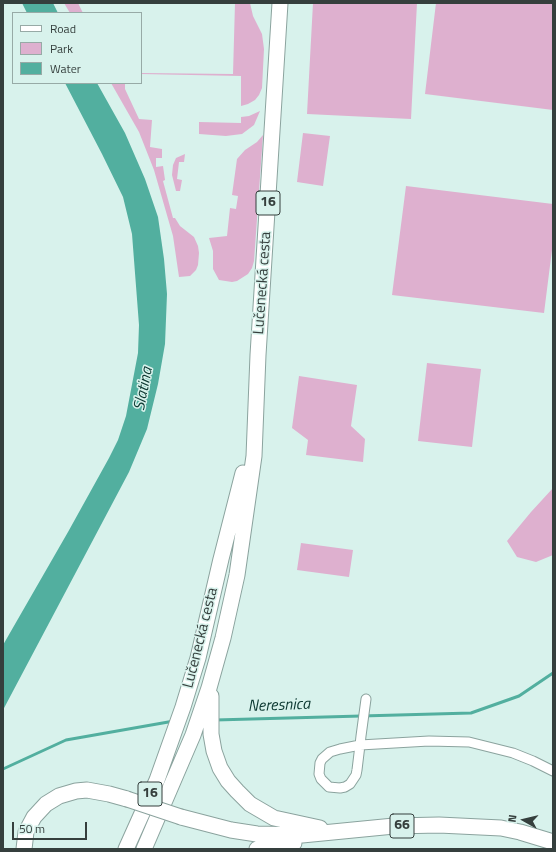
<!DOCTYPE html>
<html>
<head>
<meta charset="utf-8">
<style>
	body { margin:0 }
	#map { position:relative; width:556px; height:852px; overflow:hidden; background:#d8f2ec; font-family:"Titillium Web",sans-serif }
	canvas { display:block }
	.frame { position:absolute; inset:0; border:4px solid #353f3d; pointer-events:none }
	.legend { position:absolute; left:12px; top:12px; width:130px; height:72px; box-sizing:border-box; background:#d8f2ec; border:1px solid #97aaa6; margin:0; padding:5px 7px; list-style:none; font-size:12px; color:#353f3d }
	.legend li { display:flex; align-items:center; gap:8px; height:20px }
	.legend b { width:20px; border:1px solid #97aaa6 }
	.north { position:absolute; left:504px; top:800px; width:40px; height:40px; -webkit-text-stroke:3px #d8f2ec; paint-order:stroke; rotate:278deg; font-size:11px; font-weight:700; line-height:16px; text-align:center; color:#353f3d }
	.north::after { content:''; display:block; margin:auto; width:14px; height:18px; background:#353f3d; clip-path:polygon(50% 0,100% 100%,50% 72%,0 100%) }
	.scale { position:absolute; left:12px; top:822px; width:75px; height:18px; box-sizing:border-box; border:2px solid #353f3d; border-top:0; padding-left:5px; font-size:12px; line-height:14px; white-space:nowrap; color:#353f3d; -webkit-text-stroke:3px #d8f2ec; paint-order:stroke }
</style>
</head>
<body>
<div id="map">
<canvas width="556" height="852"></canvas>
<div class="frame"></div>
<ul class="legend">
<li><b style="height:5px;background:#fff"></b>Road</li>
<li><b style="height:11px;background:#deb0cf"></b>Park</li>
<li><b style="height:11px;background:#52af9f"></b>Water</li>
</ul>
<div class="north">N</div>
<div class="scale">50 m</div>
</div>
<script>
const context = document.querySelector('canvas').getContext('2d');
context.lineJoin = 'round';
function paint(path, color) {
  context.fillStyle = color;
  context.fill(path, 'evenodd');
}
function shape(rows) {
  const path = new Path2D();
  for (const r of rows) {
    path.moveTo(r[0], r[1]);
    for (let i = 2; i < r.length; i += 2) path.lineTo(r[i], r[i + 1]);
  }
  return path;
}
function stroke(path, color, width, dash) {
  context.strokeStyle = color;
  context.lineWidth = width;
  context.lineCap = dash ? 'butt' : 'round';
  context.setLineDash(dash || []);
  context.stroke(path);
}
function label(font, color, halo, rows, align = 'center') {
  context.font = font + ' "Titillium Web",sans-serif';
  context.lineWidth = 3;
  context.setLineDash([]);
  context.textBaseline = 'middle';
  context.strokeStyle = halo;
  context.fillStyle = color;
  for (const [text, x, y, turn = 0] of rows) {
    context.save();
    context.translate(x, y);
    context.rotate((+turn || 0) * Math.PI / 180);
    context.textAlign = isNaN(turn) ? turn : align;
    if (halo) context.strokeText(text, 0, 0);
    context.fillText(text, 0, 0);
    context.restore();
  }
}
paint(shape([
	[64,3,78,3,83,13,70,13],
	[235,3,250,3,253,16,262,34,264,49,262,88,259,95,255,100,248,104,241,106,241,76,141,74,141,73,233,74],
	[313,3,417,3,411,119,307,114],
	[436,3,553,3,553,110,425,94],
	[111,83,125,83,125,89,139,119,152,120,150,147,162,149,162,158,156,158,156,167,163,166,165,180,163,181,173,218,175,218,180,226,194,237,198,246,199,253,198,265,196,270,190,276,179,277,173,236,154,170,139,132],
	[260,111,254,125,242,134,226,136,199,134,199,122,241,123,241,117,249,116],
	[303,133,330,136,323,186,297,182],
	[263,135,254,261,252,268,248,274,237,281,232,282,219,280,213,269,213,251,209,238,227,236,230,208,236,209,238,196,232,195,237,159,245,150,257,142],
	[185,154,184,162,179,162,177,179,182,180,180,191,176,191,172,175,173,165,176,158],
	[406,186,553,204,553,242,544,313,392,295],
	[427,363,481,369,472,447,418,441],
	[299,376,357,385,351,426,365,439,363,462,306,455,308,440,292,428],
	[553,488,553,555,536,562,517,557,507,541,531,512],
	[301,543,353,550,349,577,297,570]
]), '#deb0cf');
paint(shape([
	[22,3,53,3,58,13,27,13],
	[65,83,97,83,125,133,145,179,158,217,164,259,167,294,165,344,158,384,147,429,129,472,3,710,3,645,68,532,109,458,118,440,126,416,138,353,139,325,132,234,123,197,102,154]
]), '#52af9f');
stroke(shape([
	[215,720,471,713,519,696,553,673],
	[3,769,66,740,174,721]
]), '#52af9f', 3);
const street = shape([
	[366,699,361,736,360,745,357,770,356,775,350,784,345,787,340,788,329,787,321,779,319,774,320,763,322,759,330,752,340,749,360,745,429,741,469,742,513,753,533,761,553,771]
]);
const primary = shape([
	[211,696,211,734,214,751,220,768,228,781,237,791,250,804,274,818,320,828],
	[181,817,231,830,257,834,302,835,394,826,439,825,501,828,520,832,553,842],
	[24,849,26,832,34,817,46,804,59,796,76,791,87,790,109,794,127,799],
	[126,849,157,780,183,707,198,658,221,559,243,473],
	[144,849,193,735,209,688,223,638,237,575,254,456,258,355,280,3],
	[257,849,271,845,294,843]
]);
stroke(street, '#8ba39e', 11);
stroke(primary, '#8ba39e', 17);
stroke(street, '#fff', 9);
stroke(primary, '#fff', 15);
const primaryBridge = shape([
	[127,799,181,817]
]);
stroke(primaryBridge, '#8ba39e', 17, []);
stroke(primaryBridge, '#fff', 15);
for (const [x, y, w] of [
	[268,203,24],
	[150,794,24],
	[402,826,24]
]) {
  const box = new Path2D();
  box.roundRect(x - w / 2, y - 12, w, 24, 3);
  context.fillStyle = '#d8f2ec';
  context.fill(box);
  stroke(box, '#353f3d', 1);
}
label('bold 14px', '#353f3d', null, [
	["16",268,203],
	["16",150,794],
	["66",402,826]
]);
label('15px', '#353f3d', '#d8f2ec', [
	["Lučenecká cesta",263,283,-86],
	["Lučenecká cesta",201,638,-76]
]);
label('italic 16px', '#0d3932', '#d8f2ec', [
	["Slatina",144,389,-79],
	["Neresnica",279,706,-2]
]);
</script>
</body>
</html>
